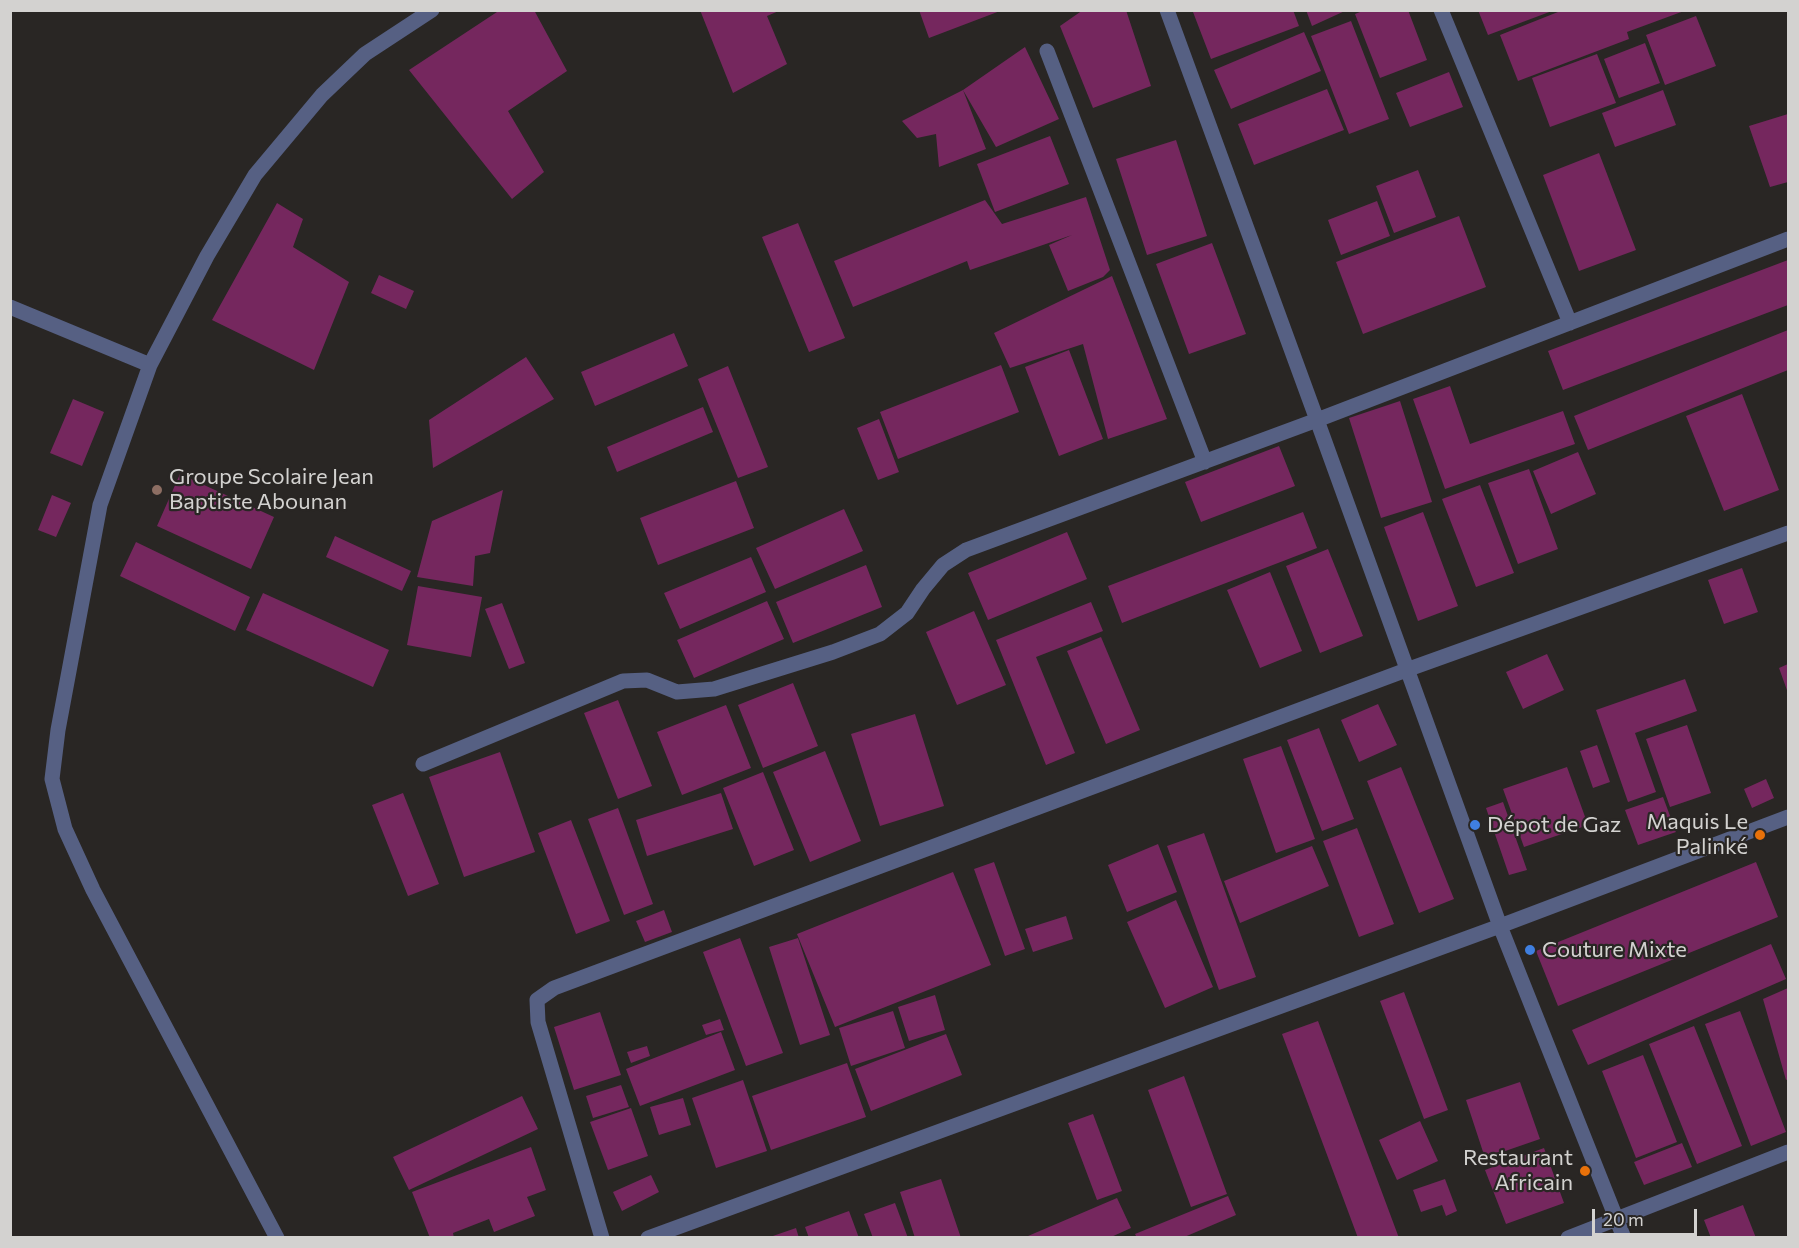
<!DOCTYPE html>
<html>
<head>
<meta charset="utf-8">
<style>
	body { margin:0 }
	#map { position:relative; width:1799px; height:1248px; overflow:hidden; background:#292624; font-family:Commissioner,sans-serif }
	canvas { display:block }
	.frame { position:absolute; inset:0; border:12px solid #d3d2d0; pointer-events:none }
	.scale { position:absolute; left:1592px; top:1209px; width:105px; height:27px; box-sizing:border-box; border:3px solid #d3d2d0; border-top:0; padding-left:8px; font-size:18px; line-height:21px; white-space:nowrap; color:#d3d2d0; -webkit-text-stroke:4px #292624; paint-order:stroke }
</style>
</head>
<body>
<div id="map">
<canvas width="1799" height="1248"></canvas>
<div class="frame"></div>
<div class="scale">20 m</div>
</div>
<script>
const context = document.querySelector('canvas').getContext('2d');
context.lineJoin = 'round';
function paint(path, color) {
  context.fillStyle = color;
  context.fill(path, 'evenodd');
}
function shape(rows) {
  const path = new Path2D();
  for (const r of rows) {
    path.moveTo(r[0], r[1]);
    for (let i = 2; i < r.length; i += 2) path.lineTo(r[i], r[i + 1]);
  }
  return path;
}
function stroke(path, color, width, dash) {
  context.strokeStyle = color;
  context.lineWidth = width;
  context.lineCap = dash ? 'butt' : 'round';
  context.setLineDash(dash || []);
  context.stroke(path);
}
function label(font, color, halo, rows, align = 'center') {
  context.font = font + ' Commissioner,sans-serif';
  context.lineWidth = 4.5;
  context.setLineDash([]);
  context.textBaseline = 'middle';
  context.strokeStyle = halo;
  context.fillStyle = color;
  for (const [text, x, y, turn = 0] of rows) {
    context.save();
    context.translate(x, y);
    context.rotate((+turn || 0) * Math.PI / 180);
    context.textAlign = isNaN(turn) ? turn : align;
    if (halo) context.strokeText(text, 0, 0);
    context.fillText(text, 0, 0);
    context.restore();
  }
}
paint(shape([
	[500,10,534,10,567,71,508,111,544,172,512,199,409,70],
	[700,10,781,10,767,16,787,64,733,93],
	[919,10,1000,10,1000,11,929,38],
	[1083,10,1126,10,1151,86,1093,108,1060,26],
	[1198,10,1293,10,1299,26,1211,59,1193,12],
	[1306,10,1347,10,1312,26],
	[1365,10,1408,10,1427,60,1380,78,1355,14],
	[1478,10,1552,10,1552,11,1488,35],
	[1563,10,1684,10,1684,11,1627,32,1629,39,1518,81,1500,35],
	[1696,16,1716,66,1665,85,1646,35],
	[1351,21,1389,119,1349,134,1311,36],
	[1304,32,1321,71,1231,109,1214,70],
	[1645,43,1660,83,1619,98,1604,59],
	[1025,47,1059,119,996,147,963,90],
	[1597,54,1616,103,1550,127,1532,78],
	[1449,72,1463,107,1410,127,1396,93],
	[1327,89,1344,130,1254,165,1238,124],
	[963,90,986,149,939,167,936,134,917,138,902,121],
	[1663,90,1676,125,1615,147,1602,113],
	[1788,114,1788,182,1770,187,1749,126],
	[1050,136,1069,184,995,212,977,164],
	[1176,140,1207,236,1147,255,1116,159],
	[1599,153,1636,250,1579,271,1543,175],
	[1418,170,1436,217,1394,233,1376,186],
	[1086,197,1110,270,1103,277,1068,291,1049,245,1072,235,970,270,967,261,853,307,834,261,985,200,1002,224],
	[1377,201,1390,236,1341,255,1328,220],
	[277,203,303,219,293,247,349,282,314,370,212,320],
	[1459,216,1486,287,1363,334,1336,262],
	[798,223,845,338,809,352,762,237],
	[1212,243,1246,334,1189,354,1156,264],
	[1788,260,1788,305,1563,390,1548,351],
	[379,275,414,291,406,309,371,293],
	[1112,276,1167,419,1108,439,1083,344,1010,368,994,333],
	[1788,330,1788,370,1588,450,1574,416],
	[674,333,688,366,595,406,581,372],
	[1069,350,1103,439,1059,456,1025,367],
	[526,357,554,399,433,468,429,420],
	[1001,365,1019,412,898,459,880,412],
	[728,366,768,467,738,478,698,379],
	[1450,386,1470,444,1563,411,1575,444,1445,489,1413,399],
	[1742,394,1779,490,1724,511,1686,416],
	[73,399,104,412,82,466,50,453],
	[1400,401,1432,502,1381,518,1349,418],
	[703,407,713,432,617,472,607,447],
	[879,419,899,472,878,480,857,428],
	[1279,446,1295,486,1201,522,1185,482],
	[1578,452,1596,494,1551,514,1533,471],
	[1529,469,1558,549,1518,564,1488,483],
	[180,474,274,517,251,569,157,526],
	[736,481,754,528,658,565,640,518],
	[1480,485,1514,573,1476,587,1442,499],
	[503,490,490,553,475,556,473,586,417,577,432,521],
	[52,495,71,503,56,537,38,530],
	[844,509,863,551,775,589,756,548],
	[1303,512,1317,548,1122,623,1108,586],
	[1423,512,1458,606,1418,621,1384,527],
	[1067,532,1087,579,988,620,968,573],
	[335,536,411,571,402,591,326,557],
	[136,542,250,597,235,631,120,576],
	[1328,549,1363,636,1320,653,1286,566],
	[751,557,766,592,680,629,664,593],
	[866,565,882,607,793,643,776,602],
	[1742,568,1758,612,1724,624,1708,580],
	[1270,572,1302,651,1260,668,1227,590],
	[418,586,482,597,471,657,407,645],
	[263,593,389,650,373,687,246,630],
	[767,601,784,639,694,678,677,640],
	[1091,602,1103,631,1036,657,1075,753,1046,765,996,640],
	[502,603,525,663,509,669,485,609],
	[974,611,1006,685,957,705,926,632],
	[1101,637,1140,730,1106,744,1067,651],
	[1547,654,1564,690,1523,709,1506,672],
	[1788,664,1788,693,1779,668],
	[1685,679,1697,711,1635,733,1656,792,1628,802,1596,710],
	[793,683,818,746,763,768,738,705],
	[618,700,652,786,618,799,584,713],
	[1378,704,1397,745,1359,762,1341,720],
	[726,705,751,768,682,795,657,732],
	[915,714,944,806,880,826,851,734],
	[1687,725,1711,793,1670,807,1646,739],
	[1319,728,1354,819,1322,831,1287,740],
	[1597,745,1610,782,1593,788,1580,751],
	[1281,746,1315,839,1276,853,1243,759],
	[825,751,861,841,810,862,773,772],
	[500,752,535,852,464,877,429,777],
	[1401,767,1454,899,1419,913,1367,781],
	[1567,767,1588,825,1524,847,1503,789],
	[763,772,794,850,754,866,723,788],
	[1766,779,1774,798,1752,808,1744,789],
	[403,793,439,884,408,896,372,805],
	[721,793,733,829,647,856,636,820],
	[1663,797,1676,832,1638,845,1625,810],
	[1503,802,1527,870,1509,875,1486,808],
	[618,808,653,904,624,915,588,819],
	[571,820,610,921,576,934,538,833],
	[1357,828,1394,924,1359,937,1323,841],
	[1204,833,1256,977,1219,990,1167,846],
	[1158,844,1177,892,1127,912,1108,865],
	[1312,846,1329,886,1240,923,1224,881],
	[994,862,1025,949,1005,956,974,869],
	[1756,862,1778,917,1558,1006,1536,951],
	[953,872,991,965,835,1027,797,934],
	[1176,900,1213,987,1165,1008,1127,922],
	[664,910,672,932,645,942,636,921],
	[1066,916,1073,939,1033,952,1025,929],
	[740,938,783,1053,746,1066,703,952],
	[798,938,830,1035,800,1045,769,947],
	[1771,944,1786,979,1588,1065,1572,1030],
	[1788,988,1788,1079,1786,1080,1763,999],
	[1404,992,1448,1110,1424,1119,1380,1001],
	[935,995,945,1030,909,1041,898,1007],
	[893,1011,905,1048,851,1066,839,1028],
	[1740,1011,1786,1132,1751,1146,1705,1024],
	[600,1012,621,1075,574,1090,554,1027],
	[720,1019,724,1030,706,1035,702,1025],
	[1318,1021,1399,1238,1358,1238,1282,1034],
	[1694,1026,1742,1146,1697,1164,1649,1044],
	[721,1032,735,1070,640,1106,626,1069],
	[946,1034,962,1075,871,1111,855,1069],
	[647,1046,650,1056,631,1063,627,1052],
	[1643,1055,1677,1142,1636,1158,1602,1071],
	[847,1063,866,1117,771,1150,752,1096],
	[1184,1076,1227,1194,1191,1207,1148,1090],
	[743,1080,767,1151,716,1168,692,1098],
	[1520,1082,1540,1139,1485,1158,1466,1100],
	[621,1085,629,1107,593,1118,586,1096],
	[522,1096,538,1129,409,1190,393,1157],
	[683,1098,691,1125,659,1135,650,1107],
	[631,1108,648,1156,608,1170,590,1122],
	[1093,1114,1122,1191,1097,1200,1068,1123],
	[1420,1121,1438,1161,1397,1180,1379,1140],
	[1682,1143,1692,1167,1644,1185,1634,1162],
	[531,1147,546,1190,527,1197,535,1216,494,1232,489,1219,453,1233,454,1238,430,1238,412,1192],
	[1544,1148,1564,1203,1506,1224,1485,1170],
	[651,1175,659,1192,622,1211,613,1192],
	[941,1179,961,1238,915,1238,900,1192],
	[1445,1179,1457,1211,1446,1216,1442,1205,1421,1212,1413,1190],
	[1228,1196,1236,1215,1182,1238,1137,1238,1135,1234],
	[1117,1198,1131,1228,1109,1238,1028,1238,1028,1236],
	[895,1203,908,1238,873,1238,864,1214],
	[1743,1205,1756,1238,1711,1238,1704,1220],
	[849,1211,859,1238,809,1238,805,1227],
	[796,1228,799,1238,770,1238,770,1237]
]), '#75275e');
stroke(shape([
	[1167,10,1317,420,1788,239],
	[1441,10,1570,323],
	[1047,51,1205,462],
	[10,307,150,365],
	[423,764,623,681,647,680,677,692,714,689,833,652,880,634,907,613,923,589,943,565,966,550,1317,420,1500,926,1624,1238],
	[277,1238,93,890,65,829,52,779,58,730,100,505,150,365,207,256,255,175,322,95,365,54,432,10],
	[602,1238,538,1022,537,1000,554,988,1409,669,1788,533],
	[648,1238,1500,926,1788,817],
	[1568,1238,1788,1152]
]), '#566083', 15);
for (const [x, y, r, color] of [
	[157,490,6,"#8d6e63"],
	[1475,825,6,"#3f7fe0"],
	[1760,835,6,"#e8710a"],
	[1530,950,6,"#3f7fe0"],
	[1585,1171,6,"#e8710a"]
]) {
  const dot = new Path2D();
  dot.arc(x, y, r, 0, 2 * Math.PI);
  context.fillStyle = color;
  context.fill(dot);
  stroke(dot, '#292624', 2);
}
label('22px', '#d3d2d0', '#292624', [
	["Groupe Scolaire Jean",169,477],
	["Baptiste Abounan",169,502],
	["Maquis Le",1748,822,"right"],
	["Palinké",1748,847,"right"],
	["Dépot de Gaz",1487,825],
	["Couture Mixte",1542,950],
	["Restaurant",1573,1158,"right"],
	["Africain",1573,1183,"right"]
], 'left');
</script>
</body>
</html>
